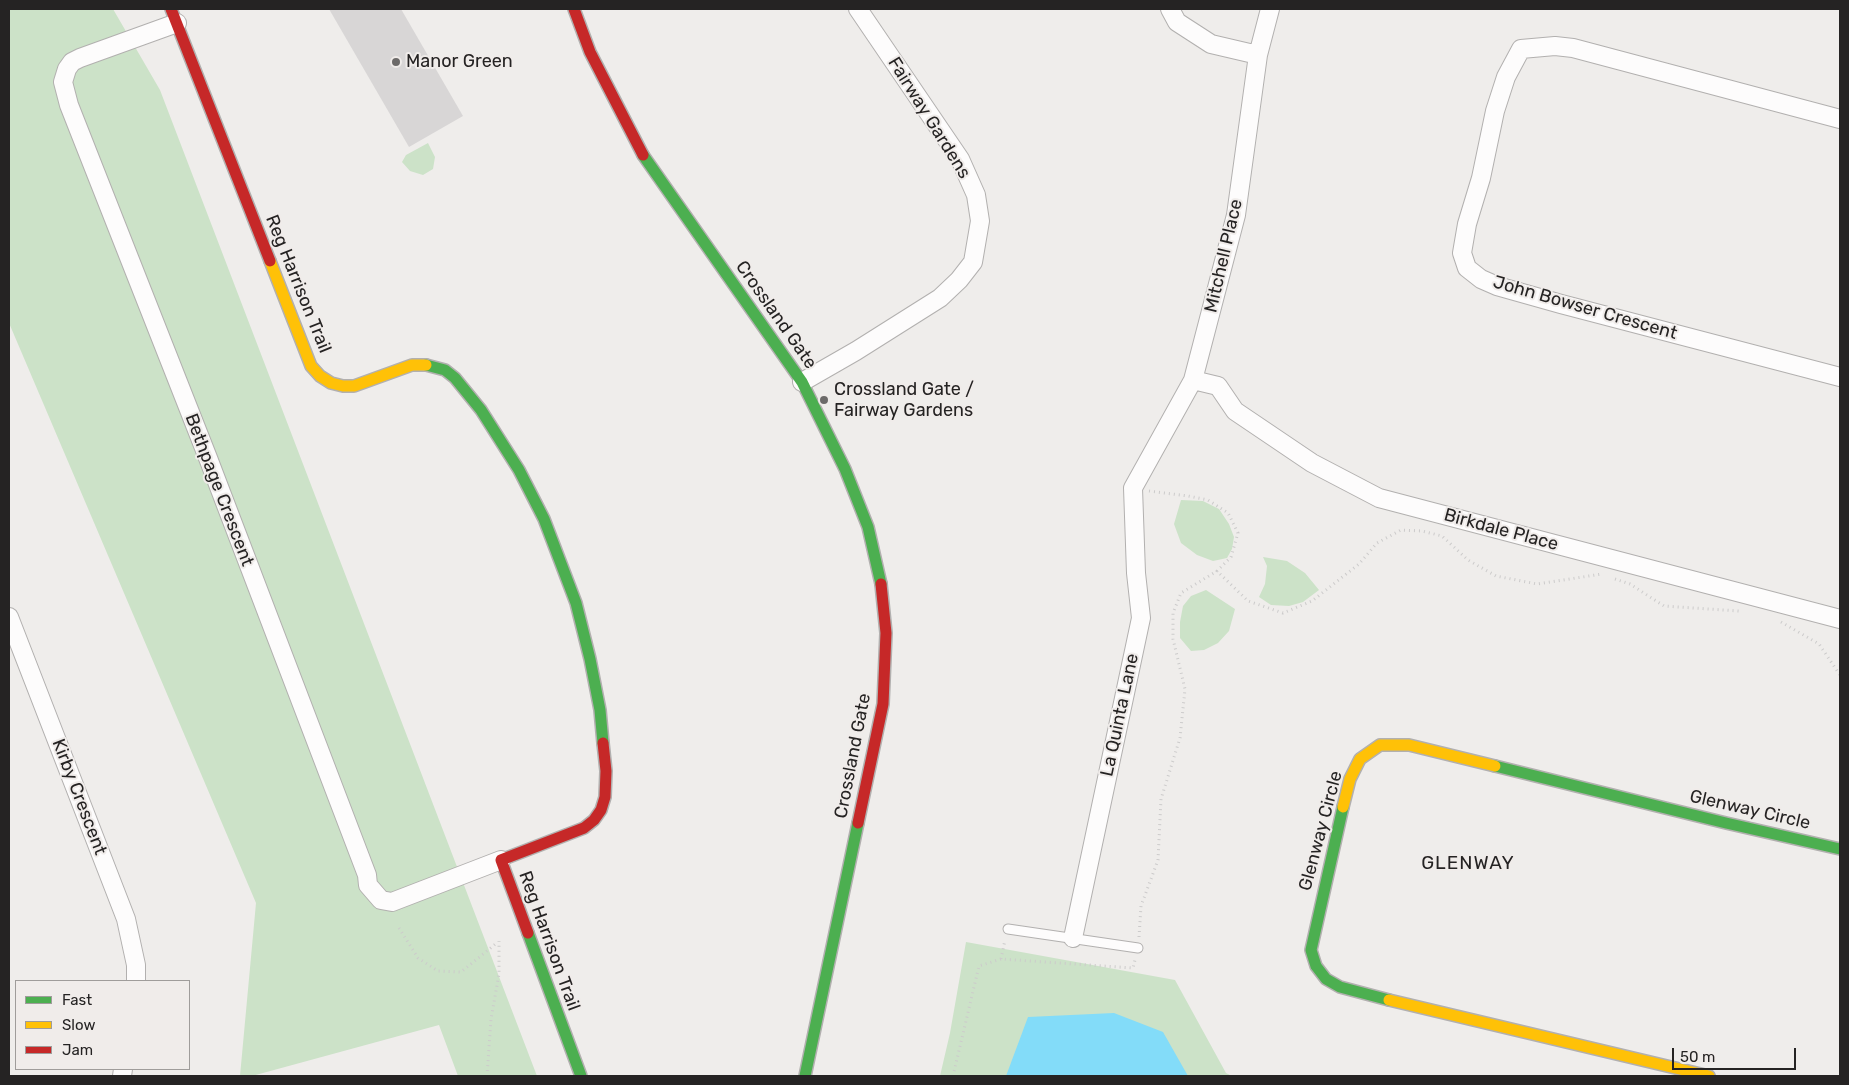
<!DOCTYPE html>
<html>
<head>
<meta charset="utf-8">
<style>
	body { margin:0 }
	#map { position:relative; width:1849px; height:1085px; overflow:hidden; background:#efedeb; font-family:Rubik,sans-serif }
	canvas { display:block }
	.frame { position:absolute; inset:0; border:10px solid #252323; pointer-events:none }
	.legend { position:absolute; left:15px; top:980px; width:175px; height:90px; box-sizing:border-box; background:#f0ecea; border:1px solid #9f9c9a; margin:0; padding:6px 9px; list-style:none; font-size:15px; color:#252323 }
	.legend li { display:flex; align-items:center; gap:10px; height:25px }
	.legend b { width:25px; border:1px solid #9f9c9a }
	.scale { position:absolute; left:1672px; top:1048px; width:124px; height:22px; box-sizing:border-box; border:2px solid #252323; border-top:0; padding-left:6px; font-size:15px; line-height:18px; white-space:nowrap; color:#252323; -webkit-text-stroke:4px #f0ecea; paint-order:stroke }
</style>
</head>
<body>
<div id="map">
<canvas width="1849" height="1085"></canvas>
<div class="frame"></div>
<ul class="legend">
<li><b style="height:6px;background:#4caf50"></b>Fast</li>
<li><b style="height:6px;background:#ffc107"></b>Slow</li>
<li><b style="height:6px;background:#c62828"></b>Jam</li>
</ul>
<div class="scale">50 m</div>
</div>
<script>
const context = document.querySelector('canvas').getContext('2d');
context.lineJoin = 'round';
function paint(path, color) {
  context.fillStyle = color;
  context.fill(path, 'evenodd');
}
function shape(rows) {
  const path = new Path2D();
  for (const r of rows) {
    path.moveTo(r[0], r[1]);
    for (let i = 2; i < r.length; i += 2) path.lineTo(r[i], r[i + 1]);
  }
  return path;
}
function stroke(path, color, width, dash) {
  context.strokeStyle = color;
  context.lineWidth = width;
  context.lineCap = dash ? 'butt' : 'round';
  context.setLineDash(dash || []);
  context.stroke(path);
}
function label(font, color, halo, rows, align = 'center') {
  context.font = font + ' Rubik,sans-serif';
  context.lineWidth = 4;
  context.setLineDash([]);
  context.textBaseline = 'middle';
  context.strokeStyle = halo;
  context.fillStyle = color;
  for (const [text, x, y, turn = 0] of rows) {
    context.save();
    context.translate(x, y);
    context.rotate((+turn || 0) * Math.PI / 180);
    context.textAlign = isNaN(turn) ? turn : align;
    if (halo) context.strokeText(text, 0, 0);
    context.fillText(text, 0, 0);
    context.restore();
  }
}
paint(shape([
	[9,9,113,9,160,90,537,1076,458,1076,439,1025,252,1076,240,1076,256,903,9,323],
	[428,143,435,157,433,169,423,175,410,171,402,162,406,155],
	[1181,500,1203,501,1219,509,1229,524,1234,537,1232,549,1227,558,1213,561,1197,555,1181,543,1174,524],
	[1263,557,1287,561,1305,573,1319,590,1303,602,1289,606,1271,605,1259,597,1265,584,1267,566],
	[1206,590,1235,609,1229,631,1218,643,1204,650,1191,651,1180,638,1180,622,1183,606,1191,596],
	[966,942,1175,980,1226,1073,1232,1076,940,1076,950,1033]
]), '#cce2c8');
paint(shape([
	[1114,1013,1163,1032,1188,1076,1006,1076,1028,1017]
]), '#83dcf9');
paint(shape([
	[329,9,401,9,463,116,409,147]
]), '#d8d6d6');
const lane = shape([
	[1008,929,1138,948]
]);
const street = shape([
	[1170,9,1177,22,1211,44,1258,55],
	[177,23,80,58,72,62,67,69,63,82,69,105,208,458,367,875,368,885,381,900,392,902,501,860],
	[1840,119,1573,48,1555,46,1521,49,1506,77,1495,111,1481,178,1467,224,1462,253,1467,268,1481,279,1497,286,1561,304,1840,377],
	[1193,380,1218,386,1235,411,1312,463,1379,498,1840,619],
	[802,382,856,351,940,298,959,280,973,262,980,221,976,195,960,159,858,9],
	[9,617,126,919,136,965,136,981],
	[1073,938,1141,618,1136,573,1133,488,1193,380,1236,215,1258,55,1270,9],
	[122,1076,123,1069]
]);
const fast = shape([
	[643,155,802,382,845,469,868,527,881,584],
	[426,365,445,370,455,378,481,410,519,470,544,519,576,603,590,659,600,710,603,743],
	[1495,766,1726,823,1840,849],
	[1343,807,1311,950,1316,966,1326,979,1340,987,1389,1000],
	[528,933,581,1076],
	[805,1076,858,823]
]);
const slow = shape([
	[270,261,311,366,320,376,331,383,343,386,354,386,412,365,426,365],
	[1343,807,1350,779,1360,759,1380,745,1409,745,1495,766],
	[1389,1000,1709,1076]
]);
const jam = shape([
	[171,9,270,261],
	[574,9,590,52,643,155],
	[858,823,883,704,886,633,881,584],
	[528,933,501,860,584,828,594,820,601,810,605,797,606,771,603,743]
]);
stroke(lane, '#b2b0af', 11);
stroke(street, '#b2b0af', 20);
stroke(fast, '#b2b0af', 14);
stroke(slow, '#b2b0af', 14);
stroke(jam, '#b2b0af', 14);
stroke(shape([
	[1149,491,1188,496,1208,500,1228,513,1238,533,1231,557,1217,571,1248,601,1283,613,1312,601,1359,564,1377,543,1401,530,1422,531,1442,536,1468,560,1496,576,1537,584,1602,574],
	[1615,579,1630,584,1664,606,1739,611],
	[1781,622,1819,644,1840,675],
	[399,928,418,958,438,971,461,972,498,942],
	[1139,937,1141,906,1158,860,1161,799,1180,738,1185,689,1173,639,1173,613,1181,593,1217,571],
	[1001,959,1005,940],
	[487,1076,491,1019,499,974,499,941],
	[953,1076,979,966,1001,959,1133,968,1135,960]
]), '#cccbcb', 3, [1, 4]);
stroke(lane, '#fdfcfc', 9);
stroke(street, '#fdfcfc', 18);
stroke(fast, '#4caf50', 11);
stroke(slow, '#ffc107', 11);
stroke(jam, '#c62828', 11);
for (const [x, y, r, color] of [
	[396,62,5,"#6c6a69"],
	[824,400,5,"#6c6a69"]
]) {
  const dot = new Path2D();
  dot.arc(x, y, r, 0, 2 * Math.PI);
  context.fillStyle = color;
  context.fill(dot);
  stroke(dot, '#f0ecea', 2);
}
label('18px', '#252323', '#f0ecea', [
	["Manor Green",406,62],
	["Crossland Gate /",834,390],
	["Fairway Gardens",834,411]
], 'left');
label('18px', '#252323', '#f0ecea', [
	["Fairway Gardens",929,118,58],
	["Mitchell Place",1224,256,-77],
	["Reg Harrison Trail",298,284,68],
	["John Bowser Crescent",1585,308,16],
	["Crossland Gate",776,315,55],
	["Bethpage Crescent",219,490,69],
	["Birkdale Place",1501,530,15],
	["La Quinta Lane",1120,715,-78],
	["Crossland Gate",853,756,-79],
	["Kirby Crescent",79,797,69],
	["Glenway Circle",1750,810,13],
	["Glenway Circle",1321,831,-75],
	["Reg Harrison Trail",549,941,70]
]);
context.letterSpacing = '1px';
label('19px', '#252323', '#f0ecea', [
	["GLENWAY",1468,864]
]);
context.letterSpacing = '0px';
</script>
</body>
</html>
